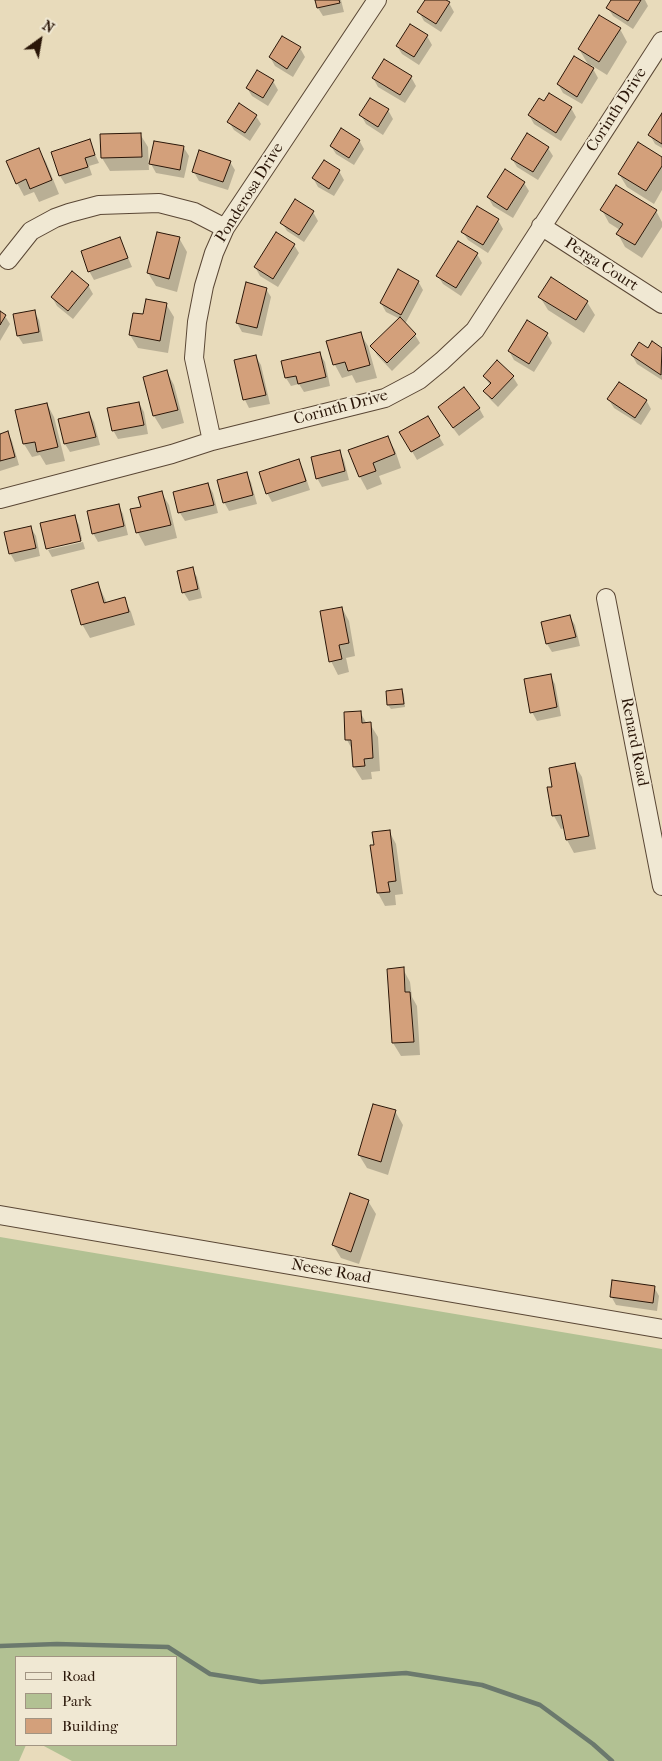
<!DOCTYPE html>
<html>
<head>
<meta charset="utf-8">
<style>
	body { margin:0 }
	#map { position:relative; width:662px; height:1761px; overflow:hidden; background:#e8dbbb; font-family:"IM FELL French Canon",serif }
	canvas { display:block }
	.legend { position:absolute; left:15px; top:1656px; width:162px; height:90px; box-sizing:border-box; background:#f0e8d3; border:1px solid #a19482; margin:0; padding:6px 9px; list-style:none; font-size:15px; color:#2a1608 }
	.legend li { display:flex; align-items:center; gap:10px; height:25px }
	.legend b { width:25px; border:1px solid #a19482 }
	.north { position:absolute; left:15px; top:15px; width:50px; height:50px; -webkit-text-stroke:4px #f0e8d3; paint-order:stroke; rotate:32deg; font-size:14px; font-weight:700; line-height:20px; text-align:center; color:#2a1608 }
	.north::after { content:''; display:block; margin:auto; width:18px; height:22px; background:#2a1608; clip-path:polygon(50% 0,100% 100%,50% 72%,0 100%) }
</style>
</head>
<body>
<div id="map">
<canvas width="662" height="1761"></canvas>
<ul class="legend">
<li><b style="height:6px;background:#f0e8d3"></b>Road</li>
<li><b style="height:14px;background:#b2c193"></b>Park</li>
<li><b style="height:14px;background:#d3a07b"></b>Building</li>
</ul>
<div class="north">N</div>
</div>
<script>
const context = document.querySelector('canvas').getContext('2d');
context.lineJoin = 'round';
function paint(path, color) {
  context.fillStyle = color;
  context.fill(path, 'evenodd');
}
function shape(rows) {
  const path = new Path2D();
  for (const r of rows) {
    path.moveTo(r[0], r[1]);
    for (let i = 2; i < r.length; i += 2) path.lineTo(r[i], r[i + 1]);
  }
  return path;
}
function stroke(path, color, width, dash) {
  context.strokeStyle = color;
  context.lineWidth = width;
  context.lineCap = dash ? 'butt' : 'round';
  context.setLineDash(dash || []);
  context.stroke(path);
}
function label(font, color, halo, rows, align = 'center') {
  context.font = font + ' "IM FELL French Canon",serif';
  context.lineWidth = 4;
  context.setLineDash([]);
  context.textBaseline = 'middle';
  context.strokeStyle = halo;
  context.fillStyle = color;
  for (const [text, x, y, turn = 0] of rows) {
    context.save();
    context.translate(x, y);
    context.rotate((+turn || 0) * Math.PI / 180);
    context.textAlign = isNaN(turn) ? turn : align;
    if (halo) context.strokeText(text, 0, 0);
    context.fillText(text, 0, 0);
    context.restore();
  }
}
paint(shape([
	[0,1237,662,1349,662,1761,72,1761,42,1745,176,1745,176,1657,16,1657,16,1745,26,1745,19,1761,0,1761]
]), '#b2c193');
paint(shape([
	[317,0,341,0,344,12,323,16,318,8],
	[427,0,444,0,449,3,454,12,441,32,424,21,419,12],
	[613,0,645,0,648,6,633,29,613,16,608,8],
	[620,29,627,42,607,75,591,65,598,78,582,104,563,93,558,84,589,66,579,49],
	[427,36,432,45,419,65,402,54,397,46],
	[300,48,305,57,293,77,275,66,270,57],
	[411,77,416,86,405,103,378,87,373,78],
	[273,81,278,90,268,106,252,96,247,88],
	[544,102,571,108,576,117,561,141,534,124,529,115],
	[388,110,393,119,383,135,366,124,361,115],
	[256,116,261,124,250,141,234,130,229,122],
	[662,116,662,148,655,144,650,135],
	[140,134,148,147,149,170,110,171,102,158,101,135],
	[359,140,364,149,354,165,336,154,331,146],
	[89,141,99,163,89,166,92,175,65,184,60,176],
	[184,148,189,156,184,178,156,173,151,164],
	[548,148,553,156,538,180,517,167,512,159],
	[38,149,46,162,59,194,39,202,34,192,24,196,17,183],
	[662,158,662,190,654,204,627,187,619,174],
	[230,162,235,170,228,190,199,181,194,172],
	[339,171,344,180,334,196,318,187,313,178],
	[524,183,529,191,513,218,493,206,488,197],
	[478,208,498,220,503,229,488,253,468,240,463,232],
	[602,210,656,211,662,222,662,227,642,258,625,247,618,234,620,230,609,223],
	[313,212,318,221,304,242,287,231,282,223],
	[179,238,187,252,177,292,156,286,148,273],
	[120,239,132,267,94,280,89,271],
	[294,245,299,253,278,287,260,276,255,267],
	[477,254,482,263,461,296,443,284,438,276],
	[418,281,423,290,405,324,415,335,420,343,392,371,377,355,372,346,400,319,386,312,381,303],
	[88,285,93,294,73,319,57,306,52,297],
	[266,289,271,297,262,336,242,332,237,323],
	[540,297,587,302,595,315,584,333,548,310],
	[166,304,174,317,168,353,138,348,130,335],
	[34,311,39,320,43,341,23,344,18,336],
	[0,313,5,316,10,324,0,341],
	[360,333,368,346,377,378,356,383,352,375,342,378,335,365,328,342],
	[547,334,552,343,534,372,514,360,509,351],
	[652,343,662,350,662,380,637,364,632,355,648,349],
	[320,354,325,362,330,386,304,392,299,384,291,386,286,378],
	[256,357,261,365,270,404,249,408,245,400,236,361],
	[167,372,174,385,184,423,162,429,154,416,144,378],
	[484,376,513,377,518,385,498,407,490,399,485,391,490,385],
	[609,400,646,400,651,409,641,425,614,408],
	[139,403,144,412,148,434,118,439,113,430],
	[47,404,54,417,65,461,46,465,40,455,32,457,24,444,16,411],
	[479,408,484,417,459,436,444,416],
	[89,413,94,422,100,445,70,452,65,444,59,420],
	[428,418,444,445,417,460,401,432],
	[8,433,12,441,19,465,0,471,0,435],
	[387,437,395,450,401,468,379,476,382,484,367,490,360,477],
	[339,451,344,460,349,480,322,487,317,478],
	[298,460,303,469,310,490,272,502,267,493],
	[246,474,251,482,257,504,229,511,224,502],
	[208,484,213,493,218,513,185,521,180,513,175,493],
	[161,492,169,505,177,538,145,546,138,533,132,510,142,508],
	[118,505,123,514,128,535,98,542,93,533],
	[74,516,79,525,82,539,48,547,48,550,41,524],
	[31,528,36,536,40,556,15,562,10,553],
	[83,542,85,549,52,557,48,550],
	[192,569,197,577,202,598,189,601,184,593,178,572],
	[98,584,107,603,124,599,131,612,135,625,90,638,82,624],
	[342,608,349,621,355,656,346,658,349,672,338,675,331,661],
	[570,617,575,625,580,646,552,652,547,644],
	[550,675,555,684,561,716,537,721,532,712],
	[402,690,404,694,405,707,391,709,388,705],
	[360,712,367,724,370,724,378,737,380,771,371,772,372,779,362,780,354,767,353,751,347,740],
	[574,764,582,777,596,849,574,853,567,840,565,828,561,829,554,816,548,788,554,788],
	[389,831,396,844,403,894,395,895,396,905,385,906,378,893,375,846],
	[403,969,410,982,412,997,417,1006,420,1055,401,1056,393,1043,388,970],
	[395,1111,403,1125,388,1175,367,1168,359,1155],
	[368,1201,376,1214,359,1264,341,1258,333,1245],
	[654,1287,659,1296,657,1311,616,1305,611,1296]
]), '#0003');
stroke(shape([
	[0,1646,57,1644,168,1647,210,1674,261,1682,406,1673,482,1685,540,1705,593,1744,612,1761]
]), '#6b796d', 4.5);
const building = shape([
	[315,0,339,0,340,3,317,8,315,0],
	[425,0,446,0,450,2,436,24,417,12,425,0],
	[611,0,641,0,628,21,606,8,611,0],
	[599,15,621,28,599,62,578,49,599,15],
	[410,24,428,35,414,57,396,46,410,24],
	[282,36,301,47,287,69,269,57,282,36],
	[574,56,594,68,577,97,557,84,574,56],
	[384,59,412,76,400,95,372,78,384,59],
	[257,70,274,80,263,98,246,88,257,70],
	[549,93,572,107,556,133,528,115,539,98,544,101,549,93],
	[370,98,389,109,378,127,359,115,370,98],
	[239,103,257,115,245,133,227,122,239,103],
	[662,113,662,144,648,135,662,113],
	[341,128,360,140,349,158,330,146,341,128],
	[141,133,142,157,101,158,100,134,141,133],
	[527,133,549,147,533,172,511,159,527,133],
	[90,139,95,155,85,158,88,167,59,176,51,152,90,139],
	[154,141,184,146,180,170,149,164,154,141],
	[638,142,662,157,662,166,646,191,618,174,638,142],
	[39,148,52,180,30,189,26,179,16,184,6,161,39,148],
	[199,150,231,161,223,182,192,172,199,150],
	[324,160,340,170,329,189,312,178,324,160],
	[505,169,525,182,507,210,487,197,505,169],
	[616,185,657,210,635,245,616,234,623,224,600,210,616,185],
	[295,199,314,211,299,235,280,223,295,199],
	[477,206,499,219,483,245,461,232,477,206],
	[157,232,180,237,169,279,147,273,157,232],
	[276,232,295,244,273,279,254,267,276,232],
	[120,237,128,258,88,272,81,251,120,237],
	[458,241,478,253,456,288,436,276,458,241],
	[398,269,419,281,401,315,380,303,398,269],
	[72,271,89,285,68,311,51,297,72,271],
	[551,277,588,301,576,320,538,297,551,277],
	[246,282,267,288,257,328,236,323,246,282],
	[146,299,167,303,160,341,129,335,133,313,143,314,146,299],
	[35,310,39,332,17,336,13,314,35,310],
	[0,311,6,315,0,325,0,311],
	[400,317,416,334,387,363,370,346,400,317],
	[527,320,548,333,529,364,508,351,527,320],
	[361,332,370,365,348,371,345,362,333,365,326,341,361,332],
	[652,341,662,348,661,375,631,355,639,342,648,348,652,341],
	[320,352,326,377,298,384,296,376,285,378,281,361,320,352],
	[256,355,266,395,243,400,234,360,256,355],
	[497,360,514,376,492,399,483,391,491,383,483,376,497,360],
	[167,370,178,410,153,416,143,377,167,370],
	[619,382,647,400,635,418,607,399,619,382],
	[464,387,480,408,453,428,438,407,464,387],
	[139,402,144,425,112,431,107,408,139,402],
	[47,403,58,447,37,452,35,442,23,444,15,410,47,403],
	[89,412,96,437,64,444,58,419,89,412],
	[428,416,440,436,411,452,399,432,428,416],
	[8,431,15,457,0,461,0,434,8,431],
	[388,436,395,454,373,463,376,471,359,477,348,450,388,436],
	[340,450,345,471,316,479,311,457,340,450],
	[299,459,306,481,266,494,259,472,299,459],
	[247,472,253,495,223,503,217,480,247,472],
	[208,483,214,505,178,513,173,492,208,483],
	[162,491,171,525,136,533,130,509,141,507,138,497,162,491],
	[119,504,124,526,92,534,87,511,119,504],
	[75,515,81,541,46,549,40,523,75,515],
	[31,526,36,548,9,554,4,532,31,526],
	[193,567,198,589,182,593,177,571,193,567],
	[98,582,104,603,125,597,129,612,81,625,71,590,98,582],
	[342,607,349,643,339,645,342,659,329,662,320,611,342,607],
	[570,615,576,637,546,644,541,622,570,615],
	[551,674,557,707,530,713,524,679,551,674],
	[402,689,404,704,387,705,386,691,402,689],
	[361,711,362,723,371,722,373,758,364,759,365,766,353,767,351,740,345,740,344,712,361,711],
	[575,763,589,836,566,840,561,815,552,816,547,787,552,787,549,768,575,763],
	[390,830,396,881,388,882,390,892,377,893,370,845,374,845,372,832,390,830],
	[404,967,405,992,410,992,414,1042,392,1043,387,969,404,967],
	[373,1104,396,1110,381,1162,358,1155,373,1104],
	[350,1193,369,1200,351,1252,332,1245,350,1193],
	[612,1280,655,1286,653,1303,610,1297,612,1280]
]);
paint(building, '#d3a07b');
stroke(building, '#2a1608', 1);
const street = shape([
	[541,226,662,304],
	[8,260,31,231,55,218,69,213,99,205,159,203,194,212,225,228],
	[212,441,194,358,197,322,204,286,214,253,225,228,377,0],
	[0,499,172,454,212,441,385,398,419,380,442,361,475,330,662,41],
	[606,598,662,886],
	[0,1215,662,1329]
]);
stroke(street, '#5a4735', 20);
stroke(street, '#f0e8d3', 18);
label('16px', '#2a1608', '#f0e8d3', [
	["Corinth Drive",617,110,-57],
	["Ponderosa Drive",250,193,-58],
	["Perga Court",601,265,33],
	["Corinth Drive",341,408,-15],
	["Renard Road",634,742,79],
	["Neese Road",331,1272,10]
]);
</script>
</body>
</html>
